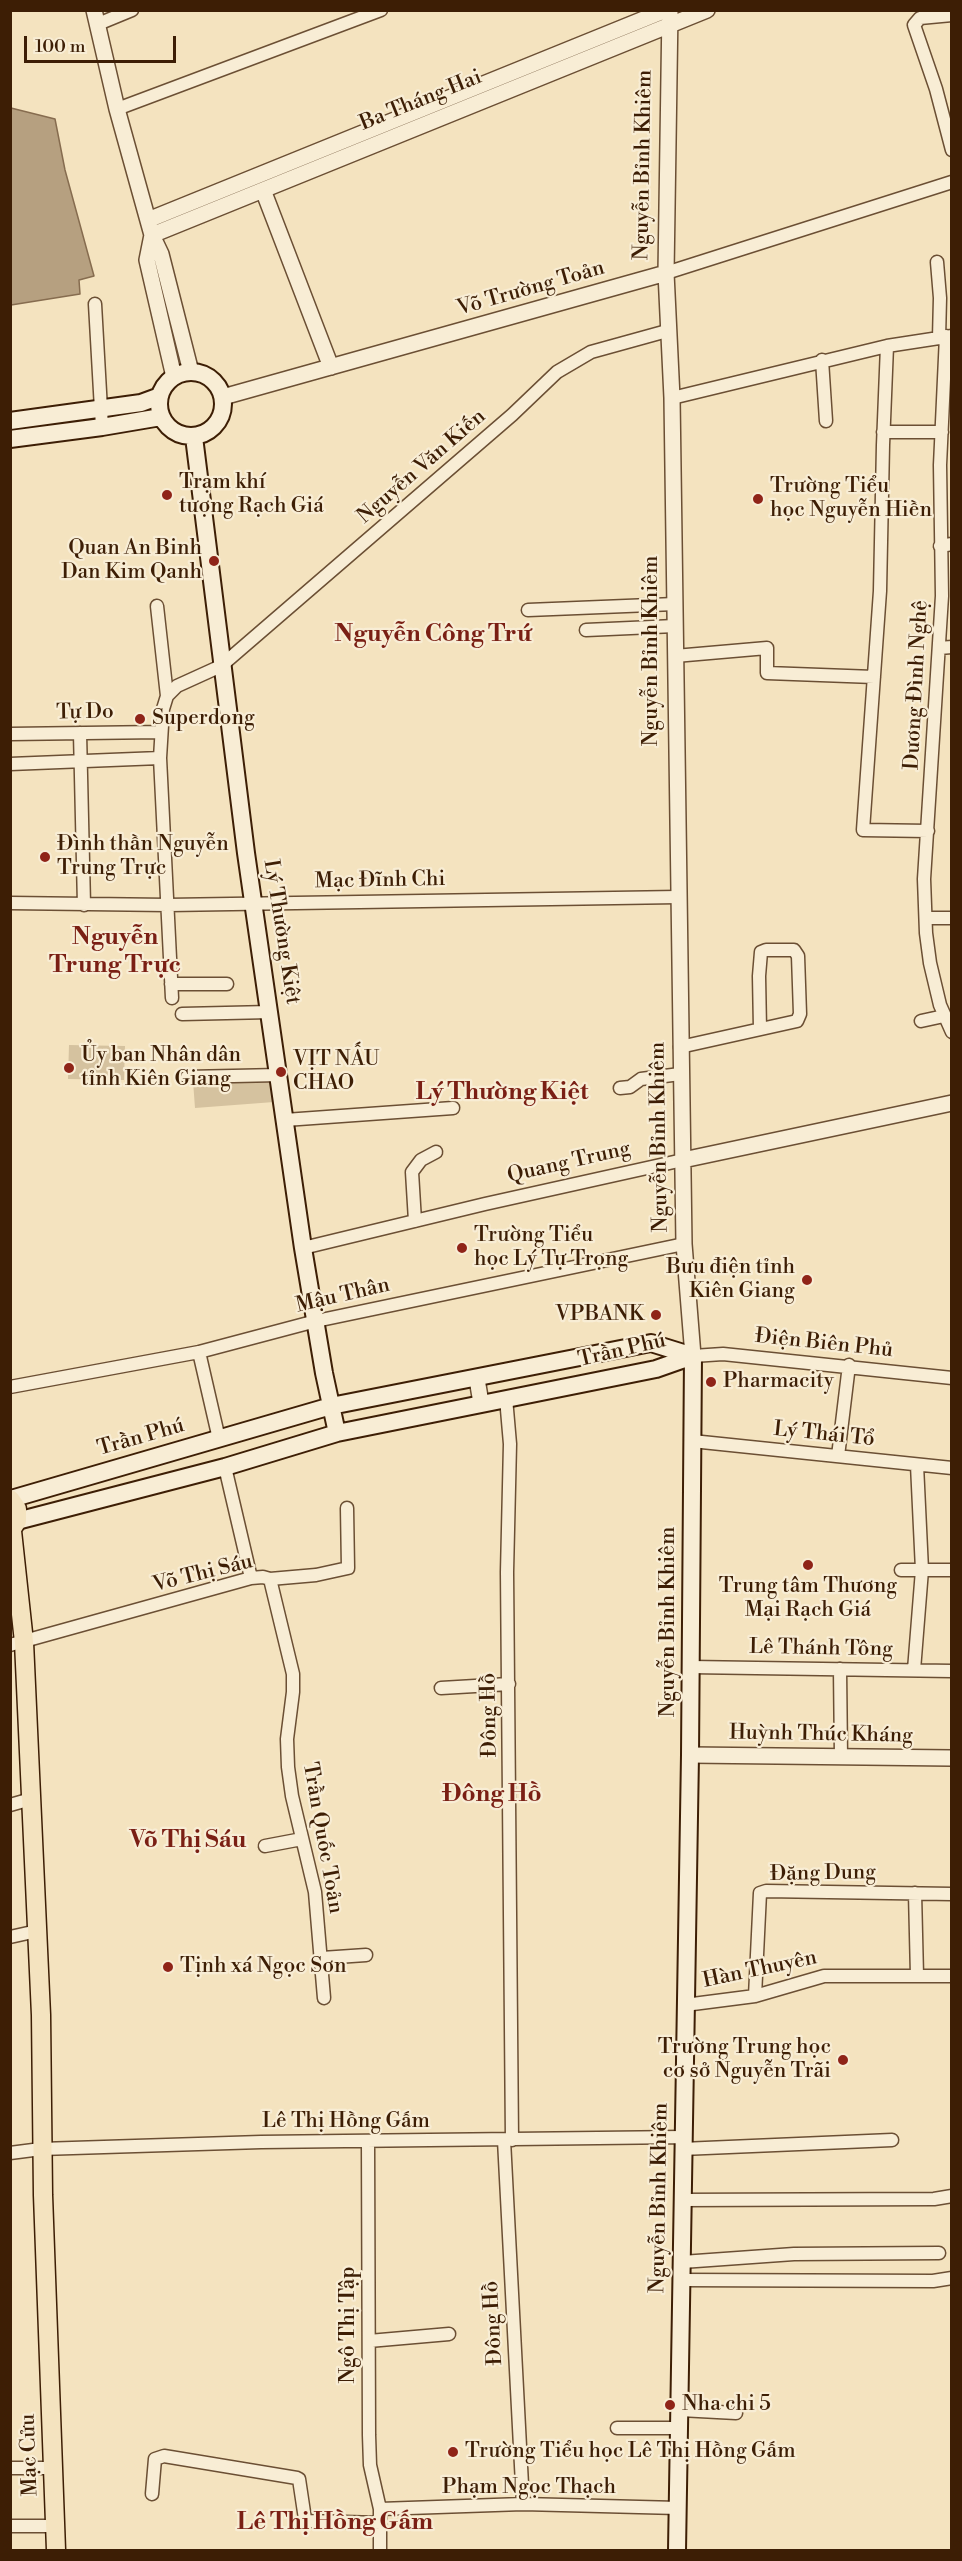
<!DOCTYPE html>
<html>
<head>
<meta charset="utf-8">
<style>
	body { margin:0 }
	#map { position:relative; width:962px; height:2561px; overflow:hidden; background:#f4e3bf; font-family:"Libre Bodoni",serif }
	canvas { display:block }
	.frame { position:absolute; inset:0; border:12px solid #3d1e05; pointer-events:none }
	.scale { position:absolute; left:24px; top:36px; width:152px; height:27px; box-sizing:border-box; border:3px solid #3d1e05; border-top:0; padding-left:8px; font-size:18px; line-height:21px; white-space:nowrap; color:#3d1e05; -webkit-text-stroke:4px #f8edd5; paint-order:stroke }
</style>
</head>
<body>
<div id="map">
<canvas width="962" height="2561"></canvas>
<div class="frame"></div>
<div class="scale">100 m</div>
</div>
<script>
const context = document.querySelector('canvas').getContext('2d');
context.lineJoin = 'round';
function paint(path, color) {
  context.fillStyle = color;
  context.fill(path, 'evenodd');
}
function shape(rows) {
  const path = new Path2D();
  for (const r of rows) {
    if (r.length === 3) {
      path.moveTo(r[0] + r[2], r[1]);
      path.arc(r[0], r[1], r[2], 0, 2 * Math.PI);
      continue;
    }
    path.moveTo(r[0], r[1]);
    for (let i = 2; i < r.length; i += 2) path.lineTo(r[i], r[i + 1]);
  }
  return path;
}
function stroke(path, color, width, dash) {
  context.strokeStyle = color;
  context.lineWidth = width;
  context.lineCap = dash ? 'butt' : 'round';
  context.setLineDash(dash || []);
  context.stroke(path);
}
function label(font, color, halo, rows, align = 'center') {
  context.font = font + ' "Libre Bodoni",serif';
  context.lineWidth = 4.5;
  context.setLineDash([]);
  context.textBaseline = 'middle';
  context.strokeStyle = halo;
  context.fillStyle = color;
  for (const [text, x, y, turn = 0] of rows) {
    context.save();
    context.translate(x, y);
    context.rotate((+turn || 0) * Math.PI / 180);
    context.textAlign = isNaN(turn) ? turn : align;
    if (halo) context.strokeText(text, 0, 0);
    context.fillText(text, 0, 0);
    context.restore();
  }
}
paint(shape([
	[69,1045,125,1046,124,1080,68,1079],
	[270,1079,274,1102,195,1108,193,1081]
]), '#d5c29f');
const water = shape([
	[11,108,55,119,65,170,94,276,79,280,80,294,11,305,11,108]
]);
paint(water, '#b6a080');
stroke(water, '#866c4f', 1.5);
const minor = shape([
	[952,15,920,18,914,25,936,89,952,150],
	[98,24,132,10],
	[117,109,381,10],
	[937,262,940,298,939,338],
	[666,273,952,182],
	[95,304,102,427],
	[946,336,940,465,942,596,924,879,926,933,930,963,940,1005,952,1032],
	[887,346,883,445,880,591,863,830,928,831],
	[822,360,826,421],
	[672,398,887,346,952,336],
	[883,432,942,432],
	[940,546,952,544],
	[157,606,167,696],
	[528,610,675,604],
	[586,630,675,626],
	[939,648,952,647],
	[675,656,767,648,767,673,874,677],
	[80,733,84,905],
	[10,734,160,732],
	[10,764,160,758],
	[10,903,168,905,678,897],
	[926,918,952,918],
	[171,984,227,984],
	[172,998,160,758,163,709,167,696,177,686,221,666,512,415,557,372,591,352,667,331],
	[182,1014,270,1012],
	[921,1021,944,1016],
	[680,1047,797,1021,800,1014,798,956,794,950,766,950,761,952,759,976,760,1029],
	[187,1077,279,1075],
	[620,1088,630,1087,641,1079,680,1074],
	[285,1120,453,1108],
	[415,1221,412,1172,421,1160,436,1152],
	[303,1248,485,1204,683,1160],
	[199,1352,219,1439],
	[693,1356,723,1354,952,1378],
	[10,1387,199,1352,316,1321,684,1244],
	[506,1398,510,1444,507,1572,512,2140],
	[692,1441,952,1468],
	[838,1456,849,1365],
	[225,1467,251,1578],
	[901,1570,952,1570],
	[270,1579,293,1674,293,1692,287,1739,288,1767,292,1796,315,1892,324,1998],
	[10,1645,251,1578,263,1577,270,1579,316,1575,348,1568,347,1508],
	[691,1667,952,1671],
	[840,1669,841,1757],
	[914,1670,922,1570,917,1465],
	[441,1688,509,1684],
	[10,1805,31,1799],
	[265,1846,302,1839],
	[915,1893,917,1976],
	[10,1937,37,1931],
	[322,1958,366,1955],
	[755,1996,760,1893,766,1891,952,1894],
	[685,2005,755,1996,824,1976,952,1976],
	[504,2140,523,2504],
	[368,2141,369,2435,370,2465,380,2509,380,2550],
	[682,2149,892,2140],
	[10,2153,41,2149,261,2142,682,2137],
	[682,2200,934,2199,952,2196],
	[682,2262,794,2254,939,2253],
	[681,2280,933,2281,952,2278],
	[369,2341,449,2334],
	[680,2410,736,2413],
	[617,2428,679,2428],
	[10,2468,53,2468],
	[152,2494,155,2459,164,2456,297,2478,299,2479,305,2519,309,2521,380,2523],
	[380,2509,523,2504,678,2508],
	[10,2526,55,2526]
]);
const tertiary = shape([
	[94,10,117,109,152,235,161,254,191,372],
	[670,10,666,273,672,398,684,1244,693,1356],
	[263,190,331,367],
	[148,220,666,10],
	[152,235,707,10],
	[152,235,147,260,174,377],
	[223,397,666,273],
	[683,1160,952,1103],
	[477,1379,481,1403],
	[690,1755,952,1758]
]);
const secondary = shape([
	[191,404,32],
	[10,421,141,403,160,396],
	[194,437,246,853,303,1248,324,1373,337,1433],
	[10,439,102,427,161,417],
	[11,1499,331,1406,651,1343,693,1356],
	[17,1521,225,1467,337,1433,656,1369,693,1356],
	[677,2550,690,1755,693,1356]
]);
const primary = shape([
	[10,1499,17,1509,17,1521,10,1532],
	[12,1531,24,1642,41,2015,43,2195,56,2550]
]);
stroke(minor, '#6b4f34', 15);
stroke(tertiary, '#6b4f34', 18);
stroke(secondary, '#3d1e05', 20);
stroke(primary, '#3d1e05', 21);
stroke(minor, '#f8edd5', 12);
stroke(tertiary, '#f8edd5', 15);
stroke(secondary, '#f8edd5', 16);
stroke(primary, '#f4e3bf', 18);
for (const [x, y, r, color] of [
	[167,495,6,"#8f2418"],
	[758,499,6,"#8f2418"],
	[214,561,6,"#8f2418"],
	[140,719,6,"#8f2418"],
	[45,857,6,"#8f2418"],
	[69,1068,6,"#8f2418"],
	[281,1072,6,"#8f2418"],
	[462,1248,6,"#8f2418"],
	[807,1280,6,"#8f2418"],
	[656,1315,6,"#8f2418"],
	[711,1382,6,"#8f2418"],
	[808,1565,6,"#8f2418"],
	[168,1967,6,"#8f2418"],
	[843,2060,6,"#8f2418"],
	[670,2405,6,"#8f2418"],
	[453,2452,6,"#8f2418"]
]) {
  const dot = new Path2D();
  dot.arc(x, y, r, 0, 2 * Math.PI);
  context.fillStyle = color;
  context.fill(dot);
  stroke(dot, '#f8edd5', 2);
}
label('21px', '#3d1e05', '#f8edd5', [
	["Ba Tháng Hai",421,101,-22],
	["Nguyễn Bỉnh Khiêm",644,165,-89],
	["Võ Trường Toản",531,289,-16],
	["Nguyễn Văn Kiến",422,467,-41],
	["Nguyễn Bỉnh Khiêm",652,651,-90],
	["Dương Đình Nghệ",917,685,-87],
	["Tự Do",85,713,-1],
	["Mạc Đĩnh Chi",380,881,-1],
	["Lý Thường Kiệt",281,932,81],
	["Nguyễn Bỉnh Khiêm",660,1137,-91],
	["Quang Trung",569,1163,-13],
	["Mậu Thân",343,1296,-13],
	["Điện Biên Phủ",824,1344,6],
	["Trần Phú",622,1351,-13],
	["Lý Thái Tổ",824,1435,6],
	["Trần Phú",141,1438,-16],
	["Võ Thị Sáu",203,1574,-14],
	["Nguyễn Bỉnh Khiêm",669,1622,-90],
	["Lê Thánh Tông",821,1649,1],
	["Đông Hồ",490,1715,-91],
	["Huỳnh Thúc Kháng",821,1735,1],
	["Trần Quốc Toản",322,1838,80],
	["Đặng Dung",823,1874,-1],
	["Hàn Thuyên",760,1970,-12],
	["Lê Thị Hồng Gấm",346,2122],
	["Nguyễn Bỉnh Khiêm",660,2198,-89],
	["Đông Hồ",494,2323,-93],
	["Ngô Thị Tập",349,2325,-90],
	["Mạc Cửu",30,2455,-92],
	["Phạm Ngọc Thạch",529,2488]
]);
label('21px', '#3d1e05', '#f8edd5', [
	["Trạm khí",179,483],
	["tượng Rạch Giá",179,507],
	["Trường Tiểu",770,487],
	["học Nguyễn Hiền",770,511],
	["Quan An Binh",202,549,"right"],
	["Dan Kim Qanh",202,573,"right"],
	["Superdong",152,719],
	["Đình thần Nguyễn",57,845],
	["Trung Trực",57,869],
	["Ủy ban Nhân dân",81,1056],
	["tỉnh Kiên Giang",81,1080],
	["VỊT NẤU",293,1060],
	["CHAO",293,1084],
	["Trường Tiểu",474,1236],
	["học Lý Tự Trọng",474,1260],
	["Bưu điện tỉnh",795,1268,"right"],
	["Kiên Giang",795,1292,"right"],
	["VPBANK",644,1315,"right"],
	["Pharmacity",723,1382],
	["Trung tâm Thương",808,1587,"center"],
	["Mại Rạch Giá",808,1611,"center"],
	["Tịnh xá Ngọc Sơn",180,1967],
	["Trường Trung học",831,2048,"right"],
	["cơ sở Nguyễn Trãi",831,2072,"right"],
	["Nha chi 5",682,2405],
	["Trường Tiểu học Lê Thị Hồng Gấm",465,2452]
], 'left');
label('bold 24px', '#7a1f14', '#f8edd5', [
	["Nguyễn Công Trứ",433,635],
	["Nguyễn",115,938],
	["Trung Trực",115,966],
	["Lý Thường Kiệt",502,1093],
	["Đông Hồ",492,1795],
	["Võ Thị Sáu",188,1841],
	["Lê Thị Hồng Gấm",335,2523]
]);
</script>
</body>
</html>
